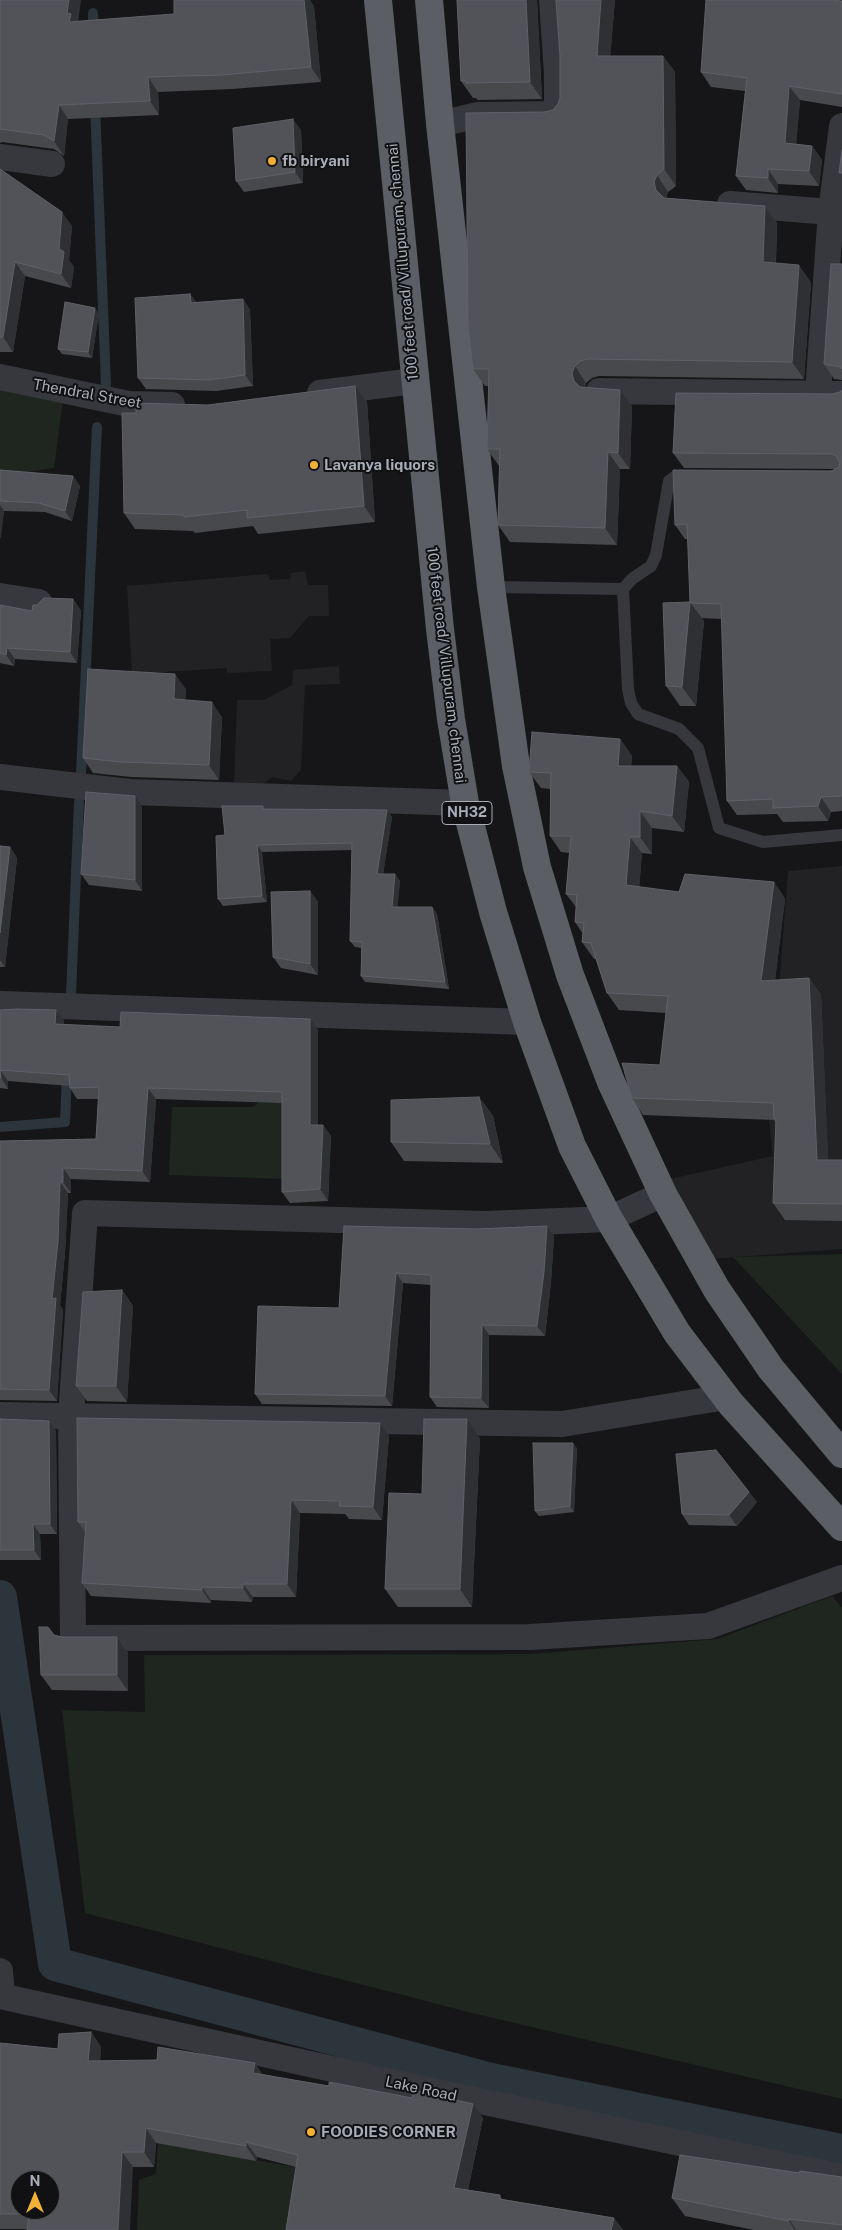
<!DOCTYPE html>
<html>
<head>
<meta charset="utf-8">
<style>
	body { margin:0 }
	#map { position:relative; width:842px; height:2230px; overflow:hidden; background:#161618; font-family:"Public Sans",sans-serif }
	canvas { display:block }
	.north { position:absolute; left:10px; top:2170px; width:50px; height:50px; box-sizing:border-box; background:#111113; border:1px solid #4d4f55; border-radius:50%; rotate:0deg; font-size:14px; font-weight:700; line-height:20px; text-align:center; color:#a8adb8 }
	.north::after { content:''; display:block; margin:auto; width:18px; height:22px; background:#f2b134; clip-path:polygon(50% 0,100% 100%,50% 72%,0 100%) }
</style>
</head>
<body>
<div id="map">
<canvas width="842" height="2230"></canvas>
<div class="north">N</div>
</div>
<script>
const context = document.querySelector('canvas').getContext('2d');
context.lineJoin = 'round';
function paint(path, color) {
  context.fillStyle = color;
  context.fill(path, 'evenodd');
}
function shape(rows) {
  const path = new Path2D();
  for (const r of rows) {
    path.moveTo(r[0], r[1]);
    for (let i = 2; i < r.length; i += 2) path.lineTo(r[i], r[i + 1]);
  }
  return path;
}
function stroke(path, color, width, dash) {
  context.strokeStyle = color;
  context.lineWidth = width;
  context.lineCap = dash ? 'butt' : 'round';
  context.setLineDash(dash || []);
  context.stroke(path);
}
function label(font, color, halo, rows, align = 'center') {
  context.font = font + ' "Public Sans",sans-serif';
  context.lineWidth = 4;
  context.setLineDash([]);
  context.textBaseline = 'middle';
  context.strokeStyle = halo;
  context.fillStyle = color;
  for (const [text, x, y, turn = 0] of rows) {
    context.save();
    context.translate(x, y);
    context.rotate((+turn || 0) * Math.PI / 180);
    context.textAlign = isNaN(turn) ? turn : align;
    if (halo) context.strokeText(text, 0, 0);
    context.fillText(text, 0, 0);
    context.restore();
  }
}
paint(shape([
	[305,571,308,585,328,585,329,616,309,616,290,638,270,639,272,671,227,673,227,668,132,674,127,586,267,574,270,580,290,579,291,573],
	[339,666,340,684,305,685,301,770,291,781,272,777,263,784,234,784,237,700,264,700,292,685,293,670],
	[842,866,842,1249,711,1259,670,1179,773,1156,769,1119,788,871]
]), '#222225');
paint(shape([
	[0,387,63,400,54,468,13,474,0,472],
	[267,1093,286,1095,283,1179,169,1175,172,1107,254,1107],
	[842,1254,842,1374,733,1257],
	[832,1596,842,1608,842,2099,476,2014,85,1913,62,1710,145,1712,144,1655,531,1654,717,1639],
	[158,2143,306,2169,298,2230,137,2230,139,2180,156,2174]
]), '#1e261f');
stroke(shape([
	[93,13,93,32],
	[95,104,106,385],
	[81,774,97,427],
	[71,994,79,802],
	[0,1127,65,1122,67,1074]
]), '#2c353c', 10);
stroke(shape([
	[0,1597,55,1964,491,2080,842,2151]
]), '#2c353c', 34);
stroke(shape([
	[688,476,676,476,669,481,656,555,651,566,632,579,623,589,628,689,631,703,638,714,679,729,698,748,719,828,763,842,842,835],
	[491,587,623,589]
]), '#37383d', 12);
stroke(shape([
	[440,124,478,115,557,114,557,74,552,0],
	[0,157,52,164],
	[730,204,831,212],
	[0,377,129,404,172,405],
	[599,391,842,394],
	[818,392,831,212,842,126],
	[320,393,414,381],
	[0,596,39,602],
	[0,777,130,792,465,803],
	[0,1004,527,1022],
	[663,1194,609,1219,485,1224,85,1213,71,1417,73,1638,530,1637,708,1626,842,1578],
	[0,1415,562,1424,726,1397],
	[0,1971,2,1996],
	[0,1996,437,2092,842,2177]
]), '#37383d', 26);
stroke(shape([
	[378,0,440,629,451,719,465,803,493,912,527,1022,572,1146,609,1219,677,1333,731,1404,842,1527],
	[429,0,440,124,491,587,516,766,537,867,570,975,611,1082,663,1194,717,1290,771,1369,842,1454]
]), '#5b5e65', 28);
paint(shape([
	[0,0,78,21,174,14,174,0,310,0,314,7,321,82,232,89,158,92,159,115,68,119,64,156,54,149,2,142,0,143],
	[457,0,537,0,542,99,478,100,476,98,473,98,461,81],
	[615,0,610,56,663,56,675,72,676,186,668,192,666,198,765,206,777,223,776,263,811,282,804,379,599,376,592,378,586,383,585,388,632,406,630,469,620,469,617,545,510,542,498,525,499,466,487,449,489,386,485,386,473,369,545,112,553,110,558,104,560,98,560,56],
	[842,1,842,107,800,100,796,144,812,146,822,160,819,186,778,184,778,193,746,190,736,176,745,91,711,87,701,72],
	[301,130,303,183,244,192,236,181],
	[0,169,72,226,69,260,74,267,71,288,25,276,13,352,0,352],
	[842,264,842,380,834,379,824,364],
	[190,294,196,302,243,299,250,310,253,386,216,391,146,389,138,378],
	[99,313,92,358,62,354,58,349],
	[355,386,367,402,375,522,258,534,253,526,195,533,193,531,135,529,124,513,136,413,208,405],
	[842,390,842,811,831,812,828,821,783,822,777,814,737,815,727,801,722,619,701,618,704,621,696,706,680,706,666,686,690,602,688,539,685,539,675,525,835,469,684,468,673,453,832,394,840,392],
	[0,470,73,476,80,486,72,521,45,512,4,511,0,538],
	[73,599,81,611,77,663,15,659,14,666,0,663,0,605,32,611],
	[186,689,185,700,222,717,219,780,131,777,93,773,83,758],
	[620,739,632,756,631,766,677,766,689,782,684,832,652,828,652,854,642,853,639,887,679,892,774,882,785,899,775,980,809,978,821,995,828,1160,842,1160,842,1221,785,1220,773,1203,776,1123,774,1120,643,1115,632,1098,660,1065,666,1013,619,1010,607,993,596,959,594,959,582,942,583,934,575,922,576,907,566,894,569,853,561,852,550,836,550,789,541,788,529,772],
	[263,806,265,809,387,810,392,817,383,874,395,874,400,881,397,907,432,907,437,914,449,989,365,982,361,976,361,948,355,947,350,941,352,850,262,852,267,902,223,906,218,899,225,835],
	[142,807,142,891,89,885,81,874],
	[0,846,10,847,17,858,5,967,0,967],
	[310,891,318,902,318,975,281,968,273,957],
	[0,1010,56,1010,64,1021,64,1025,120,1027,318,1030,318,1125,323,1125,331,1136,328,1201,290,1203,282,1192,282,1103,156,1099,150,1182,71,1179,71,1193,68,1193,65,1253,60,1305,63,1310,57,1401,0,1400,0,1141,96,1139,99,1099,77,1099,70,1088,70,1086,8,1081,8,1089,0,1088],
	[479,1097,493,1116,503,1163,404,1161,391,1142],
	[344,1226,477,1229,547,1226,554,1236,551,1282,545,1336,489,1335,489,1408,437,1407,430,1397,431,1285,403,1283,392,1406,262,1404,255,1394,339,1308],
	[122,1290,133,1306,127,1402,87,1401,76,1386],
	[0,1419,56,1431,57,1534,40,1534,41,1560,0,1560],
	[380,1423,389,1436,382,1520,349,1519,345,1514,300,1513,296,1597,253,1597,252,1602,211,1600,211,1603,91,1596,82,1583,85,1532,78,1522],
	[480,1438,472,1607,398,1607,385,1589,422,1494],
	[577,1448,574,1512,539,1516,535,1511],
	[749,1492,757,1502,737,1526,689,1525,682,1514],
	[54,1635,62,1637,117,1637,128,1653,128,1691,52,1690,41,1675],
	[91,2032,101,2047,100,2061,262,2074,483,2118,468,2190,500,2195,502,2199,614,2218,623,2230,286,2230,296,2167,257,2157,256,2161,156,2143,154,2167,133,2167,27,2229,0,2229,0,2043,58,2049],
	[799,2173,842,2177,842,2230,754,2230,685,2216,672,2198]
]), '#47494d');
paint(shape([
	[69,0,81,0,78,23,69,22,67,13],
	[304,0,310,0,314,7,321,82,311,67],
	[526,0,537,0,542,99,530,82],
	[601,0,615,0,609,73,597,56],
	[663,56,675,72,676,186,664,169],
	[148,77,158,92,159,115,150,101],
	[789,86,800,100,795,158,785,143],
	[59,105,68,119,64,156,54,141],
	[293,119,301,130,303,183,295,172],
	[812,146,822,160,819,186,809,171],
	[768,169,778,184,778,193,768,178],
	[657,175,668,192,666,199,668,207,656,190,654,182],
	[765,206,777,223,775,279,763,262],
	[62,212,72,226,69,260,74,267,71,288,61,274,59,249],
	[15,262,25,276,13,352,3,337],
	[799,265,811,282,804,379,792,362],
	[190,294,198,305,191,303],
	[243,299,250,310,253,386,245,375],
	[95,308,99,313,92,358,88,352],
	[575,366,586,383,584,390,586,398,574,381,572,373],
	[355,386,367,402,375,522,364,506],
	[620,390,632,406,630,469,618,453],
	[608,452,620,469,617,545,605,528],
	[73,476,80,486,72,521,65,511],
	[0,505,4,511,1,538,0,538],
	[73,599,81,611,77,663,70,652],
	[690,602,704,621,696,706,682,687],
	[7,648,15,659,14,666,6,655],
	[175,674,186,689,185,714,174,699],
	[212,702,222,717,219,780,209,765],
	[620,739,632,756,630,782,618,766],
	[677,766,689,782,684,832,672,816],
	[135,796,142,807,142,891,135,880],
	[821,797,831,812,828,821,818,806],
	[387,810,392,817,382,881,377,874],
	[640,811,652,828,652,854,640,837],
	[630,837,642,853,638,902,626,885],
	[257,845,262,852,267,902,262,896],
	[10,847,17,858,5,967,0,960,0,933],
	[395,874,400,881,397,914,392,907],
	[774,882,785,899,773,998,761,981],
	[310,891,318,902,318,975,310,964],
	[432,907,437,914,449,989,445,982],
	[809,978,821,995,829,1177,817,1160],
	[56,1010,64,1021,63,1036,55,1024],
	[310,1019,318,1030,318,1136,310,1125],
	[0,1070,8,1081,8,1089,1,1078],
	[148,1088,156,1099,150,1182,142,1171],
	[479,1097,493,1116,503,1163,490,1144],
	[323,1125,331,1136,328,1201,320,1189],
	[63,1168,71,1179,71,1193,63,1182],
	[60,1182,68,1193,65,1253,60,1305,63,1310,57,1401,49,1390,52,1299],
	[547,1226,554,1236,551,1282,545,1336,537,1326],
	[396,1273,403,1283,392,1406,385,1396],
	[122,1290,133,1306,127,1402,116,1386],
	[482,1325,489,1335,489,1408,481,1398],
	[467,1419,480,1438,472,1607,460,1589],
	[49,1421,56,1431,57,1534,50,1524],
	[380,1423,389,1436,382,1520,373,1507],
	[573,1443,577,1448,574,1512,570,1506],
	[749,1492,757,1502,737,1526,729,1515],
	[291,1500,300,1513,296,1597,287,1584],
	[33,1524,40,1534,41,1560,34,1550],
	[243,1584,253,1597,252,1602,243,1588],
	[202,1587,211,1600,211,1603,202,1590],
	[117,1637,128,1653,128,1691,117,1675],
	[91,2032,101,2047,99,2076,88,2061],
	[255,2063,265,2078,253,2073],
	[473,2104,483,2118,465,2203,454,2188],
	[146,2128,156,2143,154,2167,144,2152],
	[246,2142,257,2157,256,2161,246,2146],
	[122,2152,133,2167,130,2230,118,2230],
	[614,2218,623,2230,611,2230],
	[789,2219,796,2230,795,2230,789,2221]
]), '#2f3033');
const building = shape([
	[0,0,69,0,67,13,71,14,69,22,174,14,174,0,304,0,311,67,222,75,148,77,150,101,59,105,54,141,44,135,0,129,0,0],
	[457,0,526,0,530,82,466,83,466,81,461,81,457,0],
	[556,0,601,0,597,56,663,56,664,169,657,175,654,182,656,190,664,198,765,206,763,262,799,265,792,362,587,359,580,361,575,366,572,373,574,381,580,387,620,390,618,453,608,452,605,528,498,525,500,449,487,449,489,369,473,369,468,327,466,113,545,112,553,110,558,104,560,98,560,56,556,0],
	[706,0,832,0,842,1,842,94,789,86,785,143,812,146,809,171,768,169,768,178,736,176,747,78,701,72,706,0],
	[293,119,295,172,236,181,233,128,293,119],
	[842,150,842,173,839,173,842,150],
	[0,169,62,212,59,249,64,252,61,274,15,262,3,337,0,338,0,169],
	[831,264,842,264,842,369,840,367,824,364,831,264],
	[190,294,191,303,243,299,245,375,209,380,138,378,135,298,190,294],
	[65,302,95,308,88,352,58,349,65,302],
	[355,386,364,506,247,518,247,510,184,517,184,515,124,513,122,413,136,413,136,403,208,405,355,386],
	[842,390,842,796,821,797,818,806,773,808,773,799,727,801,721,604,691,603,690,602,687,524,675,525,673,470,832,471,839,467,840,462,836,456,832,454,673,453,676,393,832,394,840,392,842,390],
	[0,470,73,476,65,511,39,503,0,501,0,470],
	[44,598,73,599,70,652,7,648,6,655,0,653,0,605,32,611,33,605,37,605,44,598],
	[690,602,682,687,666,686,663,603,690,602],
	[88,669,175,674,174,699,212,702,209,765,121,762,83,758,88,669],
	[532,732,620,739,618,766,677,766,672,816,640,811,640,837,630,837,626,885,679,892,685,874,774,882,761,981,809,978,817,1160,842,1160,842,1204,773,1203,776,1119,774,1119,773,1103,632,1098,622,1063,660,1065,668,996,607,993,591,943,582,942,584,923,575,922,577,895,566,894,571,836,550,836,551,773,529,772,532,732],
	[86,792,135,796,135,880,81,874,86,792],
	[222,806,263,806,263,809,387,810,377,874,395,874,392,907,432,907,445,982,361,976,362,942,350,941,352,843,257,845,262,896,218,899,216,836,225,835,222,806],
	[0,846,10,847,0,933,0,846],
	[310,891,310,964,273,957,271,892,310,891],
	[17,1009,56,1010,55,1024,120,1027,121,1012,310,1019,310,1125,323,1125,320,1189,282,1192,282,1092,148,1088,142,1171,63,1168,63,1182,60,1182,58,1241,52,1299,56,1298,49,1390,0,1389,0,1141,96,1139,99,1087,70,1088,69,1075,0,1070,1,1078,0,1078,0,1010,17,1009],
	[479,1097,490,1144,391,1142,391,1100,479,1097],
	[344,1226,477,1229,547,1226,544,1272,537,1326,482,1325,481,1398,430,1397,431,1275,396,1273,385,1396,255,1394,258,1306,339,1308,344,1226],
	[122,1290,116,1386,76,1386,83,1292,122,1290],
	[77,1418,380,1423,373,1507,339,1506,340,1501,291,1500,287,1584,243,1584,243,1588,202,1587,202,1590,82,1583,86,1522,78,1522,77,1418],
	[0,1419,49,1421,50,1524,33,1524,34,1550,0,1550,0,1419],
	[424,1419,467,1419,460,1589,385,1589,389,1493,422,1494,424,1419],
	[533,1443,573,1443,570,1506,535,1511,533,1443],
	[716,1450,749,1492,729,1515,682,1514,676,1454,716,1450],
	[39,1627,48,1627,54,1635,62,1637,117,1637,117,1675,41,1675,39,1627],
	[91,2032,88,2061,157,2060,158,2047,255,2063,253,2073,329,2086,329,2082,412,2098,413,2090,473,2104,454,2188,500,2195,499,2199,614,2218,611,2230,286,2230,298,2155,246,2142,246,2146,146,2128,144,2152,122,2152,118,2230,27,2230,29,2214,0,2214,0,2043,58,2049,59,2034,91,2032],
	[20,2180,50,2180,50,2210,20,2210,20,2180],
	[680,2155,799,2173,800,2171,842,2177,842,2225,789,2219,789,2221,672,2198,680,2155]
]);
paint(building, '#525359');
stroke(building, '#5f6168', 1);
for (const [x, y, r, color] of [
	[272,161,5,"#f2b134"],
	[314,465,5,"#f2b134"],
	[311,2132,5,"#f2b134"]
]) {
  const dot = new Path2D();
  dot.arc(x, y, r, 0, 2 * Math.PI);
  context.fillStyle = color;
  context.fill(dot);
  stroke(dot, '#111113', 2);
}
for (const [x, y, w] of [
	[467,813,50]
]) {
  const box = new Path2D();
  box.roundRect(x - w / 2, y - 11.5, w, 23, 4);
  context.fillStyle = '#111113';
  context.fill(box);
  stroke(box, '#a8adb8', 1);
}
label('bold 14px', '#a8adb8', null, [
	["NH32",467,813]
]);
label('bold 15px', '#a8adb8', '#111113', [
	["fb biryani",282,161],
	["Lavanya liquors",324,465],
	["FOODIES CORNER",321,2132]
], 'left');
label('15px', '#a8adb8', '#111113', [
	["100 feet road/ Villupuram, chennai",403,262,-95],
	["Thendral Street",87,394,10],
	["100 feet road/ Villupuram, chennai",446,665,83],
	["Lake Road",421,2089,12]
]);
</script>
</body>
</html>
